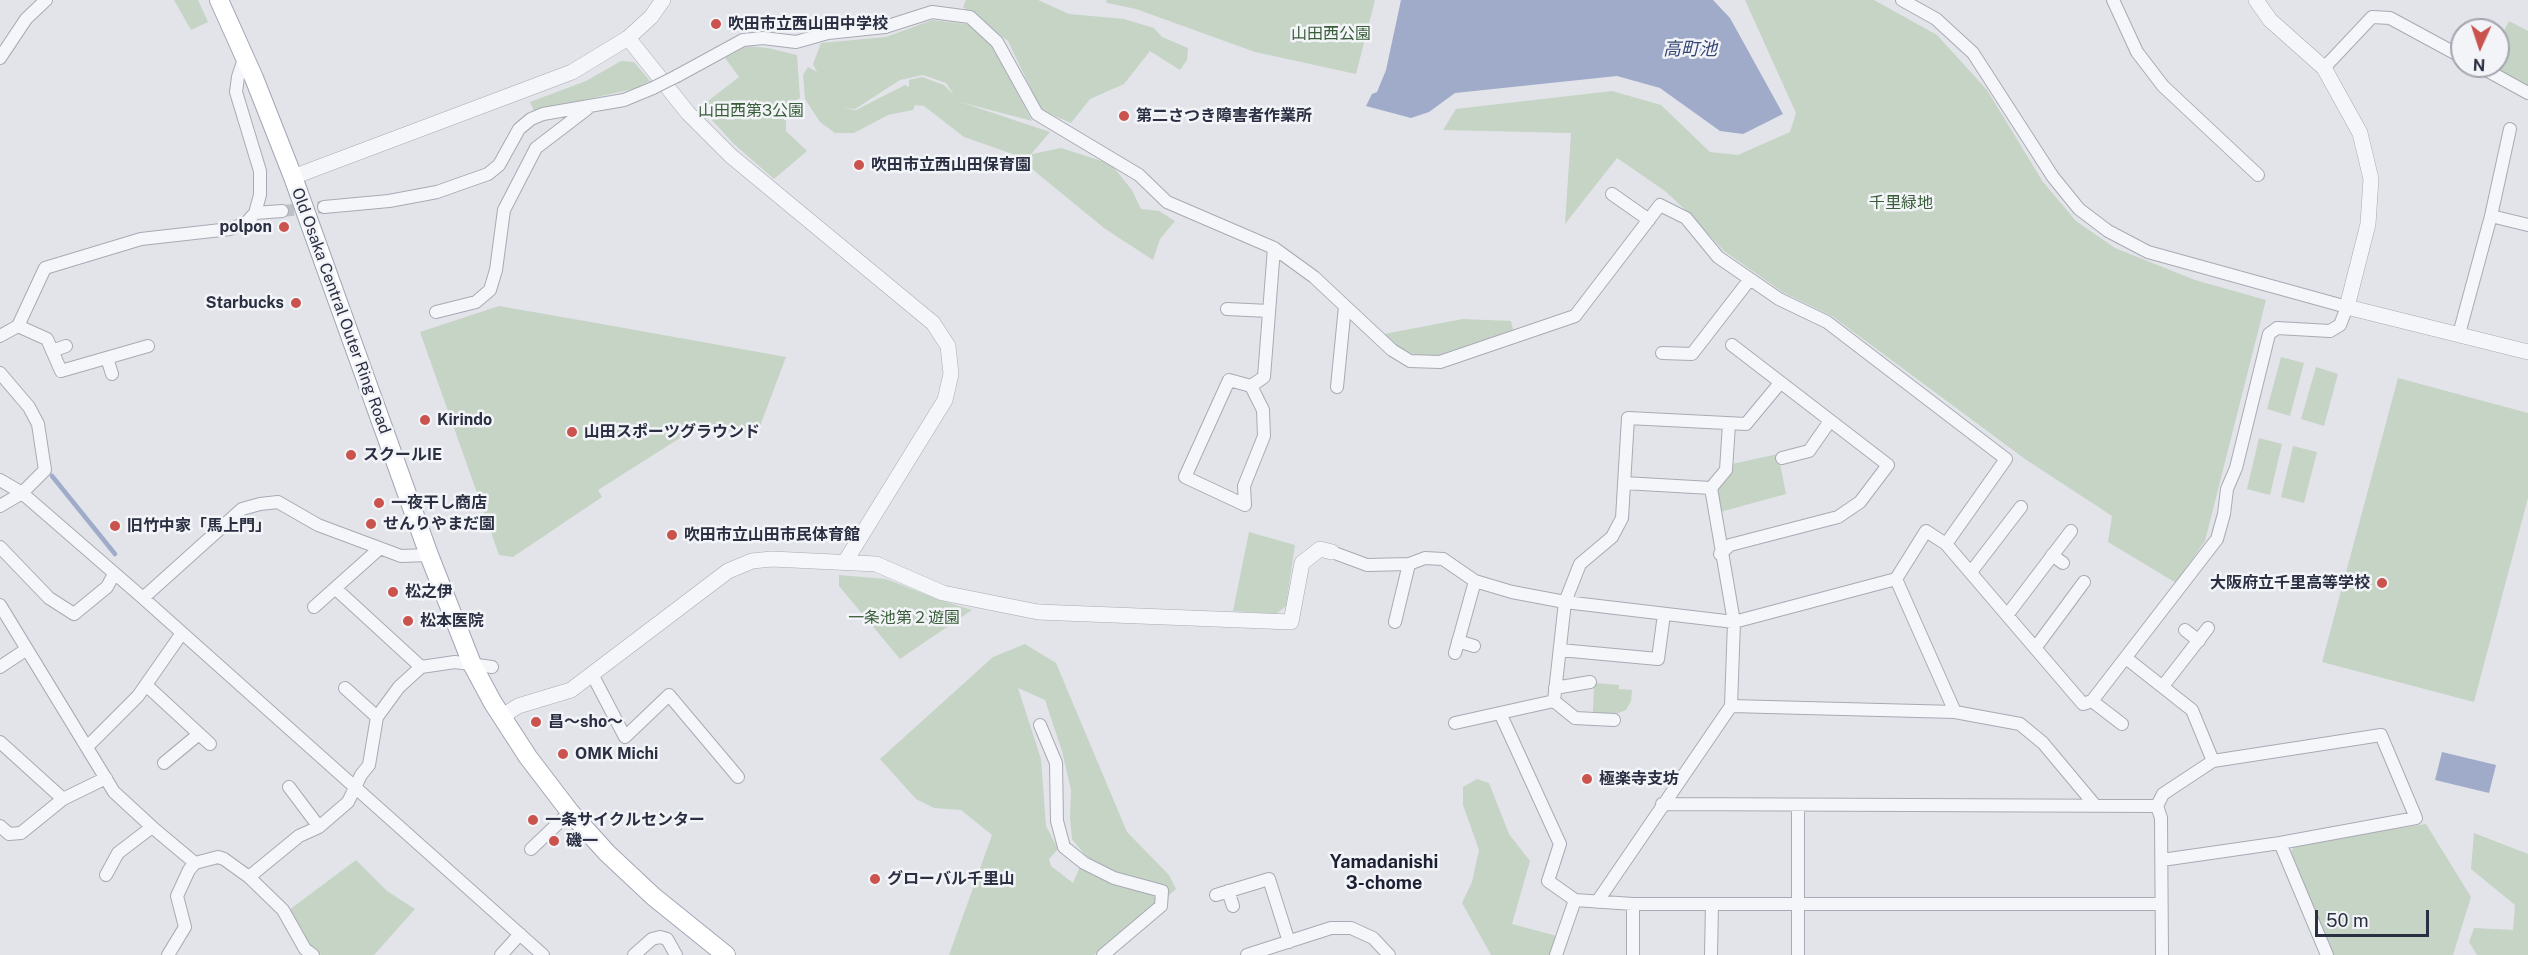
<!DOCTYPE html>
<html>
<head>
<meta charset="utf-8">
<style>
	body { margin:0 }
	#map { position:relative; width:2528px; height:955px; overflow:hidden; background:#e3e4ea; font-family:"Public Sans",sans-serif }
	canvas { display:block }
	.north { position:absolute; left:2450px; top:18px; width:60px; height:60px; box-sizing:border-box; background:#f2f4f8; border:2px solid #a2a5af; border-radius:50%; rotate:183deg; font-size:16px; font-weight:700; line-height:24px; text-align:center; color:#2b2f42 }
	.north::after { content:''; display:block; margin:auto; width:21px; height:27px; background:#ca534d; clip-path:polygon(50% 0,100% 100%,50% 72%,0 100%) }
	.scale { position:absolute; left:2315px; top:910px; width:114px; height:27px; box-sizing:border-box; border:3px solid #2b2f42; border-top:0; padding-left:8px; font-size:18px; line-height:21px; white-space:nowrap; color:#2b2f42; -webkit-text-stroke:4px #f2f4f8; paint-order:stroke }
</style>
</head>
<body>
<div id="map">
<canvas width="2528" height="955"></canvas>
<div class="north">N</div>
<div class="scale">50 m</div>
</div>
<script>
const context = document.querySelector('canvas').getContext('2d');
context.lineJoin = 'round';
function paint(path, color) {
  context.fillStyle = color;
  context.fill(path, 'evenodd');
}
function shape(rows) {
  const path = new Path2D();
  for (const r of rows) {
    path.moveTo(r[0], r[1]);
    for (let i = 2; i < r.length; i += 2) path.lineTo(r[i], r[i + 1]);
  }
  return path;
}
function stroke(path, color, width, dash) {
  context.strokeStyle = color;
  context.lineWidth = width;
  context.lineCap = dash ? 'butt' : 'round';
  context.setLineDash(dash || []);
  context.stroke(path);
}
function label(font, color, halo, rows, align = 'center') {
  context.font = font + ' "Public Sans","Noto Sans JP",sans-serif';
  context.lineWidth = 5;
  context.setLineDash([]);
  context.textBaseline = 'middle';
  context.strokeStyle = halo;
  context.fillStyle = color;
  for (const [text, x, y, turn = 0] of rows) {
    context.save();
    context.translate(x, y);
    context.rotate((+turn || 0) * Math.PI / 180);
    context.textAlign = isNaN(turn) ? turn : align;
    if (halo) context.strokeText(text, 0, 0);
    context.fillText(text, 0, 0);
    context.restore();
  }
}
paint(shape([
	[174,0,198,0,208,22,191,30],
	[966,0,1038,0,1069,14,1124,19,1154,28,1162,37,1188,48,1187,60,1180,70,1150,51,1124,84,1090,99,1071,123,1041,110,1008,41,963,7],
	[1106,0,1375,0,1356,74,1255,52,1136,9,1107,3],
	[1745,0,1874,0,1937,35,1987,90,2043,182,2076,221,2115,248,2195,280,2266,300,2205,541,2176,583,2108,542,2112,516,2025,459,1832,316,1784,293,1724,251,1692,216,1665,191,1617,158,1565,224,1571,133,1443,130,1456,109,1612,91,1661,105,1710,152,1738,155,1790,132,1796,113],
	[932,20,968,24,993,47,1032,121,960,102,1050,132,1027,159,964,137,924,106,915,105,913,110,888,115,854,133,835,133,820,122,805,99,803,75,808,67,817,72,813,64,821,43,886,37],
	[923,75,946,83,954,95,944,85,922,77,909,80,909,87,905,85,856,110,841,108,855,109,900,80],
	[2509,21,2528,31,2528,87,2489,66,2498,66,2498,43],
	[747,46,768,48,797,55,800,98,786,106,786,131,807,151,774,179,734,144,700,107,739,77,725,58],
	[621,61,634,62,650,81,633,89,534,111,530,102,586,81],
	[1061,148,1111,164,1132,190,1141,209,1159,211,1175,221,1160,239,1153,260,1104,228,1032,169,1032,154],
	[499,306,585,321,786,357,757,434,689,427,691,431,598,490,602,497,513,557,499,555,420,332],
	[1463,319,1511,321,1513,330,1439,355,1418,356,1401,349,1384,334],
	[2281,357,2304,363,2290,416,2267,409],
	[2316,367,2338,374,2324,426,2301,419],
	[2398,378,2528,413,2528,498,2474,702,2322,662],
	[2259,438,2282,444,2270,495,2247,489],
	[2293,446,2317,452,2304,503,2281,497],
	[1778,454,1786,494,1720,512,1717,490,1732,464],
	[1249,532,1295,545,1286,606,1276,614,1233,611],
	[839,575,886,579,940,600,972,610,900,659,839,586],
	[1025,644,1056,663,1127,832,1169,875,1176,889,1129,932,1094,955,949,955,992,835,961,810,934,808,916,799,880,759,993,657],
	[1018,688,1045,700,1062,751,1071,790,1070,817,1072,839,1085,855,1073,883,1051,866,1049,859,1058,849,1046,826,1041,759],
	[1594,683,1619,685,1619,689,1632,690,1631,701,1626,710,1616,714,1593,712],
	[1477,779,1489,783,1509,834,1530,861,1512,924,1557,936,1550,955,1491,955,1462,903,1472,882,1479,850,1463,805,1463,787],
	[2426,824,2471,897,2453,955,2332,955,2291,851,2297,844],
	[2474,833,2528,854,2528,955,2477,955,2469,942,2474,928,2513,930,2515,905,2471,869],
	[356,860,387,891,415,909,374,955,321,955,309,945,289,910]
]), '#c5d4c4');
paint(shape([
	[1401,0,1713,0,1730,18,1783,114,1743,134,1720,131,1660,88,1617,76,1455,93,1429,112,1411,118,1366,106,1372,94,1377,92,1386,70],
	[2442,752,2496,765,2489,793,2435,780]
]), '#9fabc9');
stroke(shape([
	[52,476,115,554]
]), '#9fabc9', 4.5);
stroke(shape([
	[282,211,324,207]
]), '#bec0c8', 12, [12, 6]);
const minor = shape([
	[2113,0,2137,52,2163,86,2258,175],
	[0,58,26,19,46,0],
	[2479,66,2528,93],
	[2324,68,2372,17,2390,18,2462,57],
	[677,76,743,40,763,38,796,42,828,33,885,27,932,12,970,17,997,42,1037,114,1139,175,1167,202,1274,248,1314,277,1392,350,1410,361,1440,362,1575,316,1660,205,1686,218,1718,257,1779,299,1827,322,2006,459,1946,544],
	[1612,194,1649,220],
	[324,207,389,201,437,192,488,174,499,165,519,129,531,119,543,114,624,100,653,88],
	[255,213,282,211],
	[2491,216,2528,225],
	[1227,309,1269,311],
	[436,312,476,302,490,290,496,270,504,210,536,148,587,109],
	[18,326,45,268,141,239,230,229,246,223,255,213,260,195,260,171,236,92,238,77,245,56],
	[2459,334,2491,216,2510,129],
	[0,336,18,326,47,339,61,371,148,346],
	[52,351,66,346],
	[1662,353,1692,354,1750,279],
	[107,358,112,374],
	[0,373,29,407,38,424,45,470,22,493,0,506],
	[1780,383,1746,424,1628,418,1622,518,1612,537,1580,564,1565,602,1554,701,1500,713,1560,844,1548,881,1575,900,1633,904,2160,904],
	[1251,386,1229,380,1185,477,1245,505,1244,486,1264,436,1263,410,1251,386,1264,377,1274,248],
	[1337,387,1345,306],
	[1782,458,1809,451,1830,421],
	[0,480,22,493,143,598,543,955],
	[1624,483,1711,488],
	[0,547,49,598,74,614,107,587,114,574],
	[1332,552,1367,565,1409,564,1425,558,1443,559,1475,581,1512,592,1565,602,1734,622,1896,579,1926,531,1946,544,2083,704,2092,701,2217,539,2224,514,2227,489,2236,468,2269,334,2277,328,2330,331,2340,325,2347,307,2148,252,2108,231,2079,209,2053,177,1973,53,1936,19,1902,0],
	[1720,554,1730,545,1838,517,1860,502,1888,465,1732,345],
	[2052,555,2063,563],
	[1971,572,2021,507],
	[1896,579,1955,712],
	[336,589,421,667],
	[143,598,242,509,260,504,278,502,318,525,401,556,429,555],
	[0,605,114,792,152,827,195,863],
	[314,607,379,549],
	[2008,614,2071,531],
	[1395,622,1409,564],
	[2185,630,2199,641],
	[1458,641,1474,646],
	[2036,647,2084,582],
	[1560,650,1658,659,1664,614],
	[1455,653,1475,581],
	[2126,658,2192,710,2213,761],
	[0,667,27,649],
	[593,676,625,737,669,695,738,777],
	[146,685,210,744],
	[2163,686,2208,628],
	[345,688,377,717],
	[1555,688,1590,682],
	[1554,701,1575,718,1614,720],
	[2092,701,2122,724],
	[1731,706,1955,712,2020,724,2043,743,2094,804],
	[1455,723,1500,713],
	[1040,725,1056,763,1057,821,1064,847,1084,863,1114,878,1162,891,1161,906,1103,955],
	[0,742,63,799],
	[88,746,138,696,182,633],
	[164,763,199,734],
	[289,787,319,827],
	[1662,804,2157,806,2161,818,2162,955],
	[1798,805,1798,955],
	[2157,806,2163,794,2213,761,2381,735,2416,818,2280,843,2162,860],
	[0,826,9,834,21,833,63,799,106,778],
	[2280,843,2327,955],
	[531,849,570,812],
	[106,875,118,853,152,827],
	[249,877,299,836,319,827,348,802,361,775,369,765,377,717,399,687,421,667,455,662,492,667],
	[1228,891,1233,906],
	[1216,895,1269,879,1289,942],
	[1597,902,1731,706,1734,622,1711,488,1726,470,1729,424],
	[168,955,185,927,177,896,189,870,195,863,218,857,224,859,249,877,283,910,305,949,313,955],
	[501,955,520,934],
	[634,955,652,939,660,937,667,939,676,955],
	[1247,955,1331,928,1351,928,1373,938,1389,955],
	[1556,955,1575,900],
	[1633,955,1633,904],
	[1711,955,1712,904]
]);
const tertiary = shape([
	[2256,0,2270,20,2324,68,2360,133,2371,179,2368,224,2347,307,2528,352],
	[628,38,688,113,731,156,933,323,948,346,951,374,945,400,845,562],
	[293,177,572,72,628,38,651,17,663,0],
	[501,717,518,706,571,690,728,571,752,561,772,559,876,564,943,593,1038,612,1291,622,1302,563,1320,549,1332,552]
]);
const primary = shape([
	[219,0,254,78,293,177,429,555,472,664,493,703,528,757,570,812,607,853,654,897,726,955]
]);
stroke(minor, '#a8aab4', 14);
stroke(tertiary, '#a8aab4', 16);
stroke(primary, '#a2a6b6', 20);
stroke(minor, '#f5f6f9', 12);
stroke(tertiary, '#f5f6f9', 15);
stroke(primary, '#fff', 18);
const minorBridge = shape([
	[653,88,677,76]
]);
stroke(minorBridge, '#a8aab4', 14, []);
stroke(minorBridge, '#f5f6f9', 12);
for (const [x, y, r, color] of [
	[716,24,6,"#ca534d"],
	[1124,116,6,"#ca534d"],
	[859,165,6,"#ca534d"],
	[284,227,6,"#ca534d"],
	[296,303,6,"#ca534d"],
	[425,420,6,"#ca534d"],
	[572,432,6,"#ca534d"],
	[351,455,6,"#ca534d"],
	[379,503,6,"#ca534d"],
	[371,524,6,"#ca534d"],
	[115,526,6,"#ca534d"],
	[672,535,6,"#ca534d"],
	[2382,583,6,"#ca534d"],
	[393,592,6,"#ca534d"],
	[408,621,6,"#ca534d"],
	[536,722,6,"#ca534d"],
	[563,754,6,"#ca534d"],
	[1587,779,6,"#ca534d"],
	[533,820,6,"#ca534d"],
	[554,841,6,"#ca534d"],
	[875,879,6,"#ca534d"]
]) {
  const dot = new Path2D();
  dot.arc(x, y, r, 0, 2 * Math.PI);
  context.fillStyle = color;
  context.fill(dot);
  stroke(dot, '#f2f4f8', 2);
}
label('bold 16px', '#2b2f42', '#f2f4f8', [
	["吹田市立西山田中学校",728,24],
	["第二さつき障害者作業所",1136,116],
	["吹田市立西山田保育園",871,165],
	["polpon",272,227,"right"],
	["Starbucks",284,303,"right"],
	["Kirindo",437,420],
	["山田スポーツグラウンド",584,432],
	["スクールIE",363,455],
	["一夜干し商店",391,503],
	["せんりやまだ園",383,524],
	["旧竹中家「馬上門」",127,526],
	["吹田市立山田市民体育館",684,535],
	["大阪府立千里高等学校",2370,583,"right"],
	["松之伊",405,592],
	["松本医院",420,621],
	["昌～sho～",548,722],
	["OMK Michi",575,754],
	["極楽寺支坊",1599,779],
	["一条サイクルセンター",545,820],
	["磯一",566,841],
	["グローバル千里山",887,879]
], 'left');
label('16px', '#395d39', '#f2f4f8', [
	["山田西公園",1331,34],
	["山田西第3公園",751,111],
	["千里緑地",1901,203],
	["一条池第２遊園",904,618]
]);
label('16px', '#2b2f42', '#f2f4f8', [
	["Old Osaka Central Outer Ring Road",341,311,70]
]);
label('italic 18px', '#364675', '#f2f4f8', [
	["高町池",1690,49]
]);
label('bold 18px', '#1d2033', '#f2f4f8', [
	["Yamadanishi",1384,862],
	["3-chome",1384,883]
]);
</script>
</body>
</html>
